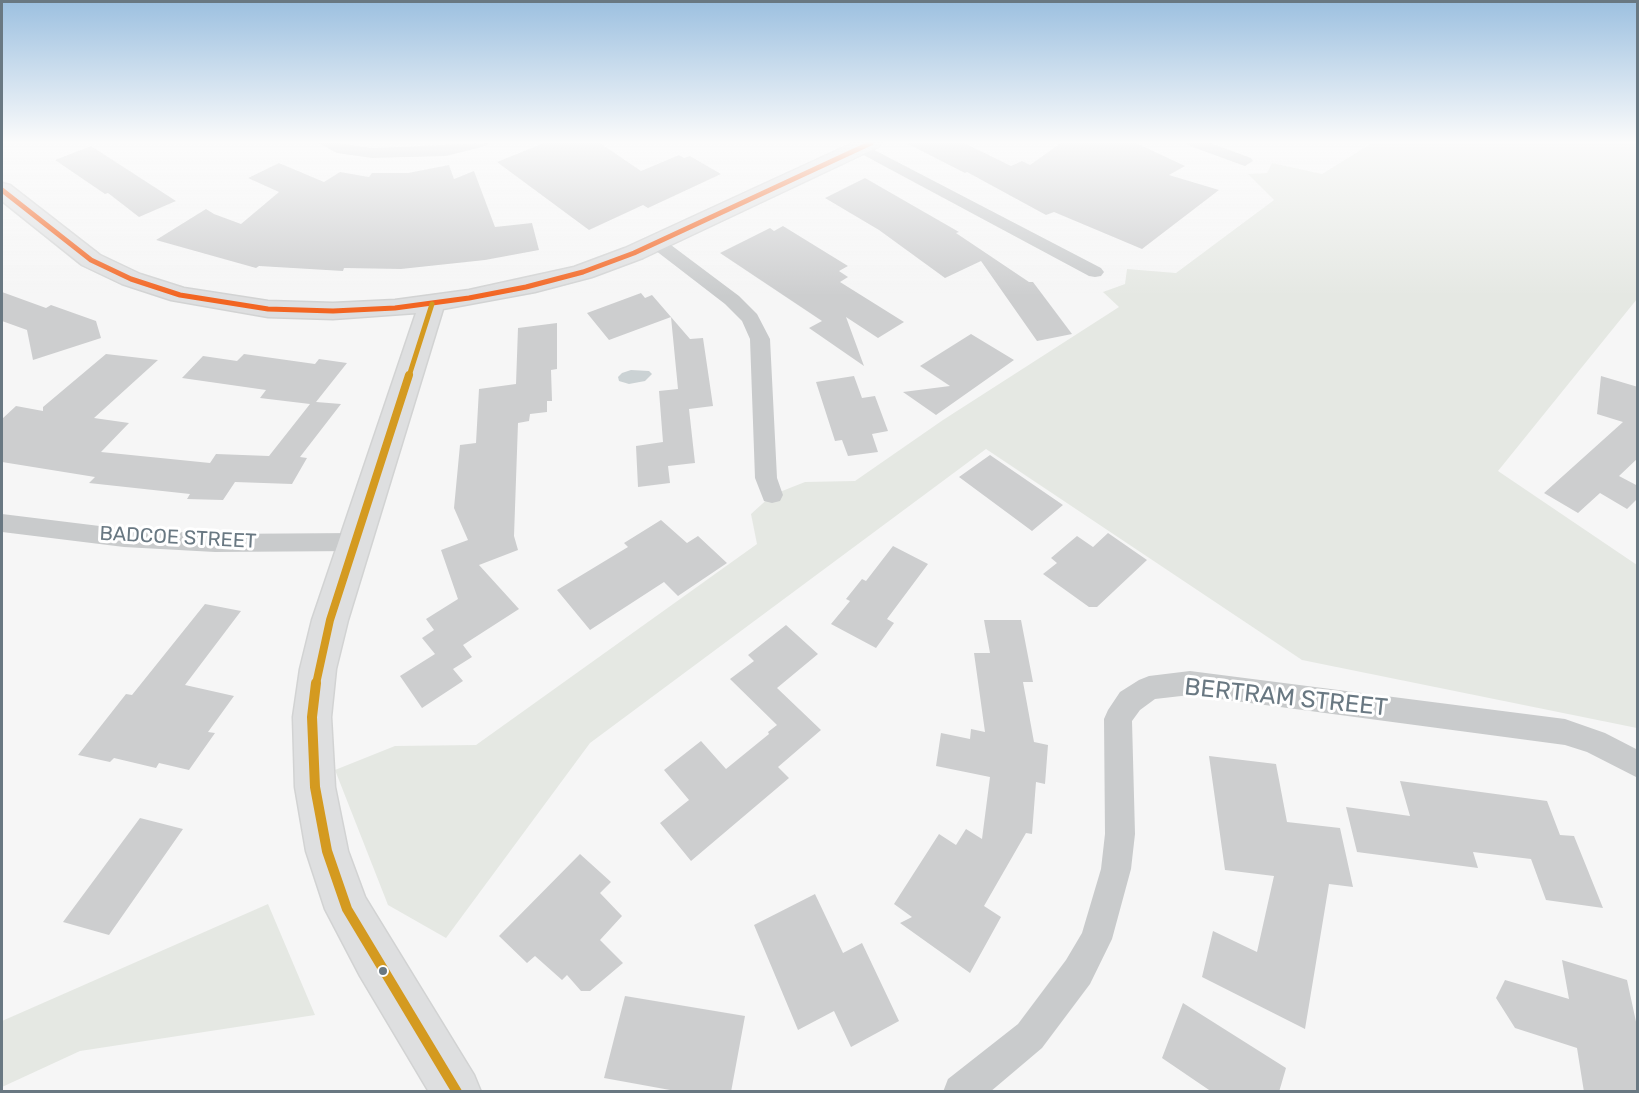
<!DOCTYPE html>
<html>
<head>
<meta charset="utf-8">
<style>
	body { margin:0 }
	#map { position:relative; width:1639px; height:1093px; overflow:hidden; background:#f6f6f6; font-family:Rubik,sans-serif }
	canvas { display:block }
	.frame { position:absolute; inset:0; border:3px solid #697882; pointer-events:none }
</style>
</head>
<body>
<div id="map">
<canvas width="1639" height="1093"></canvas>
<div class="frame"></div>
</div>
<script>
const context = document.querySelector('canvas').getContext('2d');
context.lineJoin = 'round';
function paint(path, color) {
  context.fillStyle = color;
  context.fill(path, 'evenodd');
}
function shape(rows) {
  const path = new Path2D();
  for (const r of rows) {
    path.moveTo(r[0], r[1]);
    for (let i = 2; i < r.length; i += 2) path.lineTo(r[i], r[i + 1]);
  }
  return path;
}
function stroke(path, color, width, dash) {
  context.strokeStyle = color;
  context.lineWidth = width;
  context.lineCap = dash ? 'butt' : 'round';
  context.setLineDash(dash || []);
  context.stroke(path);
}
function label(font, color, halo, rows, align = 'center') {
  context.font = font + ' Rubik,sans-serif';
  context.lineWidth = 6;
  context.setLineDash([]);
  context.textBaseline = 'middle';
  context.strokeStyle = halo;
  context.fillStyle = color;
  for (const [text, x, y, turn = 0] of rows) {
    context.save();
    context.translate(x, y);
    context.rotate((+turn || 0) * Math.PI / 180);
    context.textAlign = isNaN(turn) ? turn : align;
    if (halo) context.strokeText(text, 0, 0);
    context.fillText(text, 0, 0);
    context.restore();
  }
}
paint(shape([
	[1372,143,1637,143,1637,299,1498,471,1637,565,1637,728,1302,660,986,449,590,743,446,938,388,905,335,770,395,746,476,745,757,544,751,514,772,495,805,482,855,481,943,420,1119,307,1103,292,1125,284,1127,269,1176,273,1274,200,1248,174,1267,173,1272,163,1322,174],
	[268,904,315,1015,80,1051,2,1087,2,1021]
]), '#e5e8e3');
paint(shape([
	[631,370,649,371,652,374,645,381,629,384,619,381,618,377,622,373]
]), '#cbd2d4');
paint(shape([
	[544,143,600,143,641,171,679,155,684,158,690,156,721,174,648,208,643,205,589,230,497,162],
	[906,143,964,143,1011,166,1022,161,1030,165,1061,143,1136,143,1185,166,1169,175,1219,190,1142,249,1054,212,1046,215,967,172,965,173],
	[91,146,176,201,139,217,108,193,105,194,55,160],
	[279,163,324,182,340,172,369,177,372,173,408,173,449,165,454,179,474,171,495,227,532,223,539,250,485,260,401,269,344,268,343,271,259,266,256,268,156,240,206,209,214,214,241,224,279,192,248,178],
	[865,178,959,232,956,233,1029,282,1033,282,1072,334,1037,341,981,261,945,278,879,230,825,198],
	[783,226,848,266,839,271,848,277,840,282,904,322,878,338,846,317,864,366,809,328,822,321,720,253,770,228,774,231],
	[2,292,46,308,51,305,96,321,101,338,33,360,27,330,2,321],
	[641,293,645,298,652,295,690,339,703,338,713,406,689,409,695,463,668,466,670,483,638,487,636,446,663,442,659,391,678,389,671,317,609,340,587,313],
	[557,323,557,369,551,370,552,401,547,401,547,412,530,414,529,421,518,423,514,536,518,550,479,565,519,609,463,645,472,657,453,669,463,681,422,708,400,676,435,654,422,638,434,630,426,619,458,599,441,550,468,540,454,508,460,445,476,443,479,389,516,384,518,328],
	[971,334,1014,360,936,415,903,392,950,386,920,366],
	[106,354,158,360,94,418,129,423,101,452,210,463,216,454,269,456,310,404,260,398,266,390,182,378,203,356,237,361,244,354,315,364,319,359,347,363,316,402,341,404,300,457,307,458,292,484,235,482,223,500,187,499,190,494,89,483,95,477,2,462,2,419,16,406,43,411,43,407],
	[854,376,862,398,875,396,888,431,872,434,878,452,848,456,842,440,835,441,816,382],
	[1601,376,1638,387,1638,458,1619,476,1638,486,1638,498,1627,509,1600,493,1578,513,1544,493,1623,422,1597,414],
	[990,455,1063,505,1032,531,959,477],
	[661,520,687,543,698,536,727,563,678,596,664,582,590,630,557,590,628,547,624,543],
	[1108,533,1147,560,1097,607,1089,607,1043,574,1057,563,1051,558,1077,536,1093,547],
	[893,546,928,564,887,619,894,623,876,648,831,624,850,601,846,599,862,579,866,581],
	[205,604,241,611,185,685,234,696,208,732,215,733,189,770,159,763,156,768,114,758,110,762,78,755,126,694,132,695],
	[984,620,1021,620,1033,682,1023,682,1034,742,1048,745,1045,784,1036,782,1032,834,1026,833,984,906,1001,917,970,973,900,923,912,917,894,904,939,834,956,845,966,829,982,839,990,777,936,766,941,733,970,739,971,729,985,732,974,653,990,653],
	[786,625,818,654,777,688,821,730,778,767,789,778,691,861,660,823,689,800,664,770,701,741,726,769,769,734,768,732,777,725,730,679,754,661,748,655],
	[1209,756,1276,764,1287,822,1340,828,1353,887,1329,884,1305,1029,1202,977,1213,931,1257,952,1274,876,1225,870],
	[1400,781,1547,801,1560,835,1574,836,1603,908,1546,900,1531,859,1473,852,1478,868,1357,852,1346,807,1410,816],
	[140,818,183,829,109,935,63,922],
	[580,854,611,882,600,893,622,916,600,940,623,963,590,991,581,991,567,975,562,980,535,956,527,963,499,936],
	[815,894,843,953,862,943,899,1021,851,1047,834,1011,798,1030,754,925],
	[1562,960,1627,980,1638,1031,1638,1092,1584,1092,1577,1048,1515,1028,1496,998,1505,980,1569,999],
	[625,996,745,1016,731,1092,681,1092,604,1078],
	[1183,1003,1286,1068,1279,1092,1212,1092,1162,1058]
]), '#cdcecf');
const secondary = shape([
	[853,143,881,143,878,147,643,258,592,277,535,292,443,309,348,620,336,669,331,717,335,787,348,851,365,897,474,1075,481,1092,429,1092,360,976,325,909,306,851,295,787,293,717,300,669,312,620,416,313,333,319,268,317,171,300,122,284,82,265,2,201,2,183,10,185,100,255,140,274,184,288,268,301,333,303,395,300,469,290,574,267,625,248,853,143]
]);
stroke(secondary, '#d2d3d3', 3);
paint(shape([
	[318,143,339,143,372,148,489,143,486,146,446,156,372,158,337,153,318,143],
	[861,143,1101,268,1104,272,1101,276,1095,277,1089,276,856,151,853,148,856,145,861,143],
	[1187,143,1210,143,1251,158,1253,161,1245,166,1239,164,1190,146,1187,143],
	[657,238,663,239,739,296,757,314,770,339,777,478,783,495,780,501,772,503,764,501,755,478,750,339,742,321,725,304,651,247,648,243,651,239,657,238],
	[2,514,124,529,215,534,356,533,364,535,368,542,364,549,356,551,215,552,124,547,2,532,2,514],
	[1190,671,1565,719,1605,733,1638,750,1638,778,1587,752,1565,745,1190,695,1155,699,1140,710,1132,721,1135,834,1131,869,1112,939,1090,984,1042,1048,990,1092,943,1092,948,1079,1018,1024,1066,960,1082,933,1101,869,1105,834,1104,719,1108,710,1120,692,1139,680,1149,676,1190,671]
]), '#c9cbcc');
paint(secondary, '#dedfe0');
stroke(shape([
	[2,190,91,260,131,279,180,295,268,309,333,311,395,308,469,298,526,287,583,272,634,253,871,143]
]), '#f26522', 5);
stroke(shape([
	[409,376,432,304]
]), '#d49a20', 5);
stroke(shape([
	[316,684,330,620,409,375]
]), '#d49a20', 8);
stroke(shape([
	[316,683,312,717,315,787,327,851,347,909,457,1092]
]), '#d49a20', 10);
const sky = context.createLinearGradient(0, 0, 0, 296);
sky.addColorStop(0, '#9cc0e0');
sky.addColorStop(0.48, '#fbfbfb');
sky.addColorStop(1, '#fbfbfb00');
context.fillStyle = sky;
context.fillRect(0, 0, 1639, 296);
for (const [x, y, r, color] of [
	[383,971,5,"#697882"]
]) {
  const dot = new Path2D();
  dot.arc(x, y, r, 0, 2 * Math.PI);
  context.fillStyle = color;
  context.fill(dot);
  stroke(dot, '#fff', 2);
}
label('20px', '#697882', '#fff', [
	["BADCOE STREET",178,538,3]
]);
label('24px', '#697882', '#fff', [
	["BERTRAM STREET",1286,698,6]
]);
</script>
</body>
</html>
